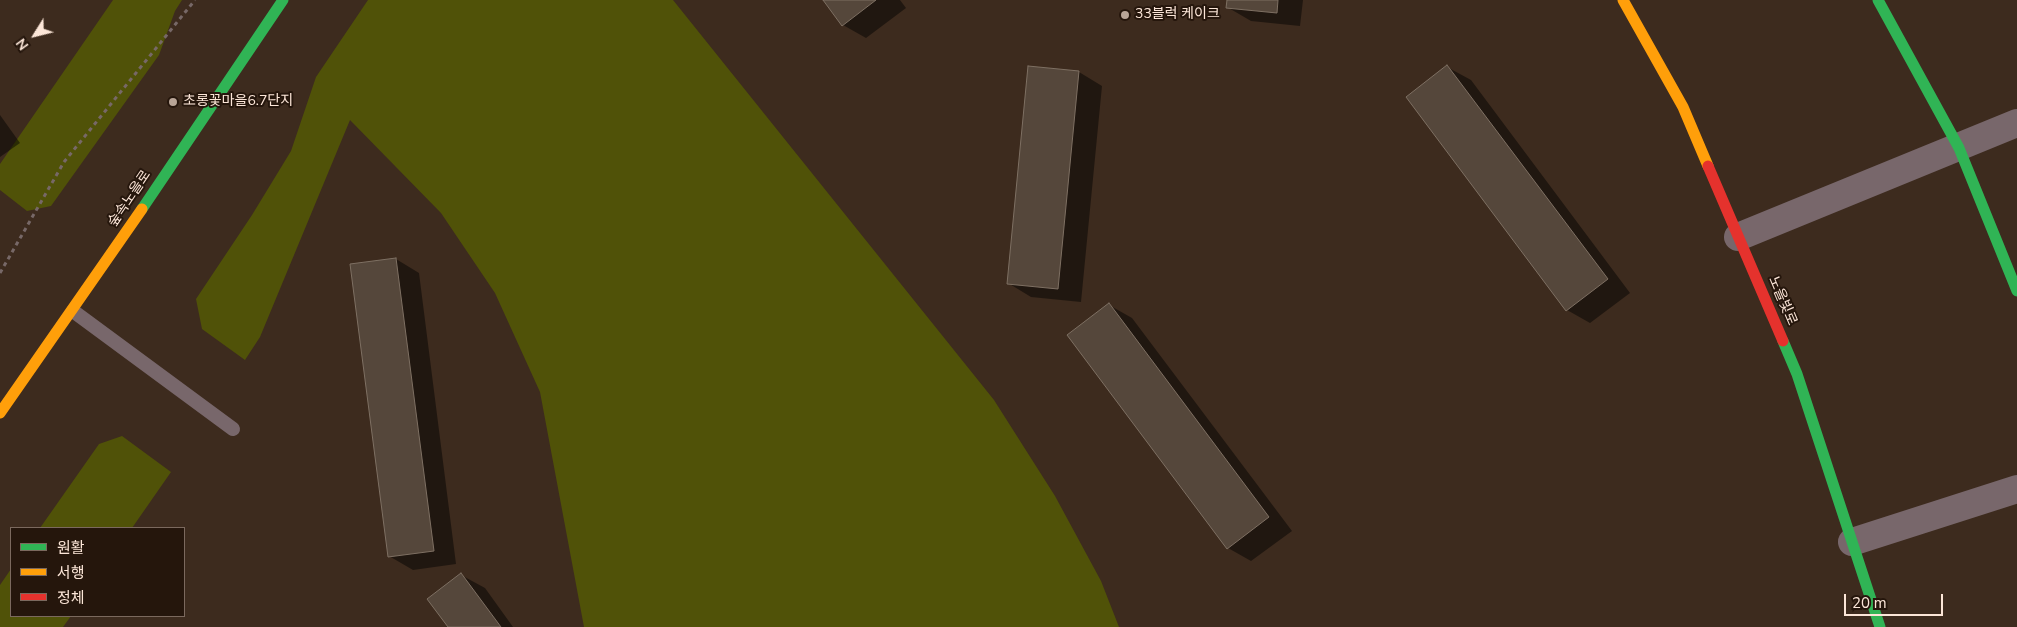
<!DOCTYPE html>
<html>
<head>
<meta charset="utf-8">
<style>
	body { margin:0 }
	#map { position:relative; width:2017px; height:627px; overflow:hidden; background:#3d2b1e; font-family:"Nunito Sans","Noto Sans KR",sans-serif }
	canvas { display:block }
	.legend { position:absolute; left:10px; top:527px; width:175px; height:90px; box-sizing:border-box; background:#25160c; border:1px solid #7b695e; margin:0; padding:6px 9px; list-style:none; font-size:15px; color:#fce6d8 }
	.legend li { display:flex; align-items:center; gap:10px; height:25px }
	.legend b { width:25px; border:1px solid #7b695e }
	.north { position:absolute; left:10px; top:10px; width:50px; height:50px; -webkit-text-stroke:4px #25160c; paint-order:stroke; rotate:234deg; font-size:14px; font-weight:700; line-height:20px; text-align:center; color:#fce6d8 }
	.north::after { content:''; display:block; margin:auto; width:18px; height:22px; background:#fce6d8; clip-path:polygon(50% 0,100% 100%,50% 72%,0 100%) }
	.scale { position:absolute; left:1844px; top:594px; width:99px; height:22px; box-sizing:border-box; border:2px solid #fce6d8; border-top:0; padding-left:6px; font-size:15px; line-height:18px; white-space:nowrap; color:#fce6d8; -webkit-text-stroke:4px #25160c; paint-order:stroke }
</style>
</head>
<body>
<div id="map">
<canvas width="2017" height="627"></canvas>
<ul class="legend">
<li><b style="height:6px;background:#30b455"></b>원활</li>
<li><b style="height:6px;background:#ff9f0a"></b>서행</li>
<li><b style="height:6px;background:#e5322d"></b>정체</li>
</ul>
<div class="north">N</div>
<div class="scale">20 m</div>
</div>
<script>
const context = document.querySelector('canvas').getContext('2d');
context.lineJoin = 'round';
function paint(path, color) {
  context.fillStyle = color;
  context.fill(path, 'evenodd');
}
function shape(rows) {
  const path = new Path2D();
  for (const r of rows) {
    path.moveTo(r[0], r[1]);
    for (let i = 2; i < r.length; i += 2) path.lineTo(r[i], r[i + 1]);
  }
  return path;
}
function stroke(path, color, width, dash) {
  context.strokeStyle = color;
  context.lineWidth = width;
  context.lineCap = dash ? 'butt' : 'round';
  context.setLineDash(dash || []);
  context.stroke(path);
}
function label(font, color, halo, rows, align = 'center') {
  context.font = font + ' "Nunito Sans","Noto Sans KR",sans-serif';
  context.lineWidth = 4;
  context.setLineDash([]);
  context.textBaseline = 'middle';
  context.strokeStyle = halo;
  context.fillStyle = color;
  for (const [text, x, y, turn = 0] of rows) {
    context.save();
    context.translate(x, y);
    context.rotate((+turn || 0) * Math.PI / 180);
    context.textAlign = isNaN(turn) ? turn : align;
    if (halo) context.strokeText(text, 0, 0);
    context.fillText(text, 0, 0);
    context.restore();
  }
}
paint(shape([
	[113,0,182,0,175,11,159,55,51,206,27,211,0,190,0,164],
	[368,0,673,0,994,400,1055,496,1101,581,1119,627,584,627,540,392,495,293,441,213,350,120,260,337,245,360,202,329,196,299,252,215,291,151,316,77],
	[122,436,171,472,132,528,40,528,99,444],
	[11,569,11,616,71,616,63,627,0,627,0,585]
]), '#505208');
paint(shape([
	[825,0,900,0,906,8,866,38,843,25],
	[1228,0,1303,0,1300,26,1251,21,1227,7],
	[1447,67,1471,80,1630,293,1590,323,1567,310],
	[1079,72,1102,86,1081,302,1031,297,1008,283],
	[0,115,20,143,0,157],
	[396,259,419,273,456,564,413,570,389,556],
	[1109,305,1132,318,1292,531,1251,561,1228,548],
	[461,575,485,588,513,627,449,627]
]), '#0007');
const building = shape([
	[823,0,876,0,842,26,823,0],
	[1227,0,1278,0,1277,13,1226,8,1227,0],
	[1447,65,1608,279,1566,311,1406,97,1447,65],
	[1028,66,1079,71,1058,289,1007,284,1028,66],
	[396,258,434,551,388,557,350,264,396,258],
	[1109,303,1269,517,1227,549,1067,335,1109,303],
	[461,573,501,627,448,627,427,599,461,573]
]);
paint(building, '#55473b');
stroke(building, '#7e7063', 1);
stroke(shape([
	[0,273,64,162,195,0]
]), '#776867', 3, [4, 4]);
stroke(shape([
	[73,311,233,429]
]), '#78676b', 14);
stroke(shape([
	[1738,237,2017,123],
	[1852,542,2017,489]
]), '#78676b', 28);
stroke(shape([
	[1878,0,1959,148,2017,291],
	[142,209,283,0],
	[1783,341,1797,374,1880,627]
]), '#30b455', 11);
stroke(shape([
	[1623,0,1683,107,1708,166],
	[0,413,142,209]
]), '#ff9f0a', 11);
stroke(shape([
	[1708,166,1783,341]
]), '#e5322d', 11);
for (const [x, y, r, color] of [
	[1125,15,5,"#b9a597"],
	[173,102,5,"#b9a597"]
]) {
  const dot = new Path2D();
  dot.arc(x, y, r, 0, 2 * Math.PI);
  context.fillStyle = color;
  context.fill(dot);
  stroke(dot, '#25160c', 2);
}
label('14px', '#fce6d8', '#25160c', [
	["33블럭 케이크",1135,15],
	["초롱꽃마을6.7단지",183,102]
], 'left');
label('14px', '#fce6d8', '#25160c', [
	["숲속노을로",130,199,-56],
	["노을빛로",1782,301,67]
]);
</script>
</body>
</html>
